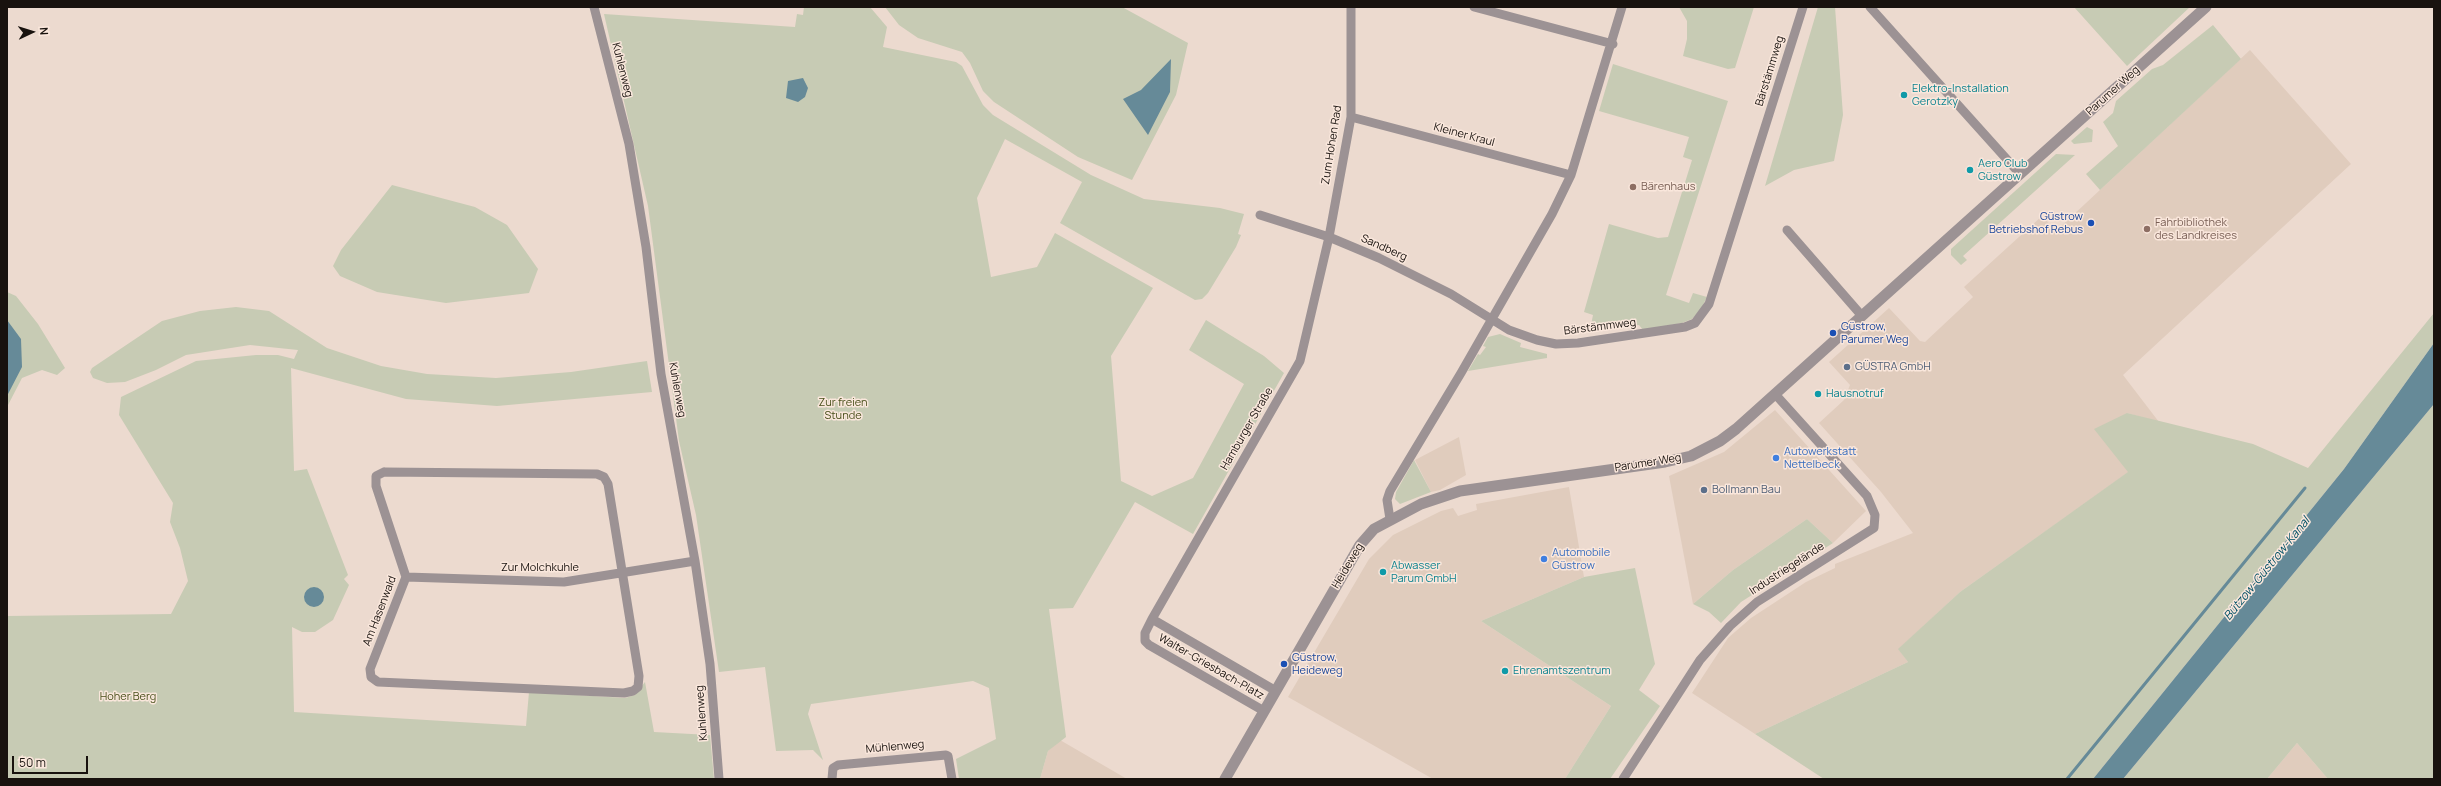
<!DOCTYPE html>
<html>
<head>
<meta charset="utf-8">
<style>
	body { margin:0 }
	#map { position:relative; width:2441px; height:786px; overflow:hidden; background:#ecdacf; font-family:Manrope,sans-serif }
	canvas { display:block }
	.frame { position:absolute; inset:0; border:8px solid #18120e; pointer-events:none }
	.north { position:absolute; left:12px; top:12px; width:40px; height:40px; -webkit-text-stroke:3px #fae7dc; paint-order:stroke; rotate:86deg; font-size:11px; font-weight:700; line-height:16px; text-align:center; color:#18120e }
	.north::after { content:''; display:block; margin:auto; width:14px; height:18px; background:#18120e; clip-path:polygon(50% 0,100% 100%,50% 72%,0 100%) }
	.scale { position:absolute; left:12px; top:756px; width:76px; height:18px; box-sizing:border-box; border:2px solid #18120e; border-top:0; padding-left:5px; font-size:12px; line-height:14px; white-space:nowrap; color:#18120e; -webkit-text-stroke:3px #fae7dc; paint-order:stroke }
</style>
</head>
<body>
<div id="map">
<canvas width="2441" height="786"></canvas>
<div class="frame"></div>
<div class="north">N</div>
<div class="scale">50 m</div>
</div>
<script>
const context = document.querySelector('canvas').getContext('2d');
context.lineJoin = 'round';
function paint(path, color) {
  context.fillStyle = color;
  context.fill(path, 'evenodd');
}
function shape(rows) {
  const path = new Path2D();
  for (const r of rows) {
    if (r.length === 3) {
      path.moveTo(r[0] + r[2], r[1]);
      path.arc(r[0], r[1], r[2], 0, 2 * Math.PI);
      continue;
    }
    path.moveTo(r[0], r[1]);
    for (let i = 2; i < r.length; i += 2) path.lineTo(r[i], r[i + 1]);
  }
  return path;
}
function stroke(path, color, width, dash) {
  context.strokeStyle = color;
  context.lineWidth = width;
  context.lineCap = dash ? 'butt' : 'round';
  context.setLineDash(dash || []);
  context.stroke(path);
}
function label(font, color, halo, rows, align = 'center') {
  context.font = font + ' Manrope,sans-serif';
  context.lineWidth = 3;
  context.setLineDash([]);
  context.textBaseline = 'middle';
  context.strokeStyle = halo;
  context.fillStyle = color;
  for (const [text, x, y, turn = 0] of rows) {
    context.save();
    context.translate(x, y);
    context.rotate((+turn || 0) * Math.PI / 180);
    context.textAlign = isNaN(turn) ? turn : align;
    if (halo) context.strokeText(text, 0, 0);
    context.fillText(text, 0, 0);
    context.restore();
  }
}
paint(shape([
	[2250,50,2351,164,2123,375,2159,422,2127,413,2129,472,1960,592,1899,649,1908,662,1755,734,1692,693,1728,638,1751,618,1806,582,1835,568,1835,564,1913,533,1881,492,1819,423,1844,400,1850,385,1829,362,1889,308,1920,341,1925,342,1973,297,1964,287,2042,216,2056,231],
	[1775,410,1866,511,1833,543,1807,519,1733,570,1693,604,1669,476,1724,452],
	[1459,437,1466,475,1440,490,1431,492,1415,460],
	[1569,487,1584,577,1481,621,1611,706,1565,779,1433,779,1288,697,1369,559,1393,535,1441,511,1453,508,1458,516,1477,510,1476,504],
	[1060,740,1127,779,1040,779,1048,751],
	[2297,743,2328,779,2267,779]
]), '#e0ccbd');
paint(shape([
	[804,7,870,7,887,27,883,47,956,62,962,66,983,105,993,115,1091,175,1144,199,1220,208,1244,214,1238,234,1241,235,1236,247,1208,293,1202,299,1195,300,1060,223,1082,182,1005,139,977,198,991,277,1037,267,1055,233,1153,288,1111,356,1121,481,1152,496,1193,478,1244,384,1189,350,1206,320,1264,356,1284,373,1193,534,1135,502,1073,608,1049,609,1066,737,1048,751,1040,779,959,779,956,759,996,739,989,688,973,681,811,704,808,714,823,760,813,750,776,751,765,667,719,672,696,515,679,441,648,206,604,14,795,27,797,14,803,15],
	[885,7,1122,7,1188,43,1176,95,1132,180,1078,157,994,102,983,91,970,63,962,52,918,38,899,25],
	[1679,7,1754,7,1735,68,1728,69,1683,56,1687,39,1687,21],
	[1818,7,1835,7,1843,115,1834,161,1794,170,1765,186],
	[2074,7,2190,7,2127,66],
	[2213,25,2241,59,2100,190,2086,174,2118,146,2103,122,2113,113,2116,101,2152,69,2163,65],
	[1613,64,1728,101,1666,295,1689,303,1693,293,1707,297,1701,309,1692,319,1682,323,1643,330,1639,325,1590,330,1593,315,1584,312,1609,224,1658,238,1668,237,1692,160,1683,157,1689,137,1599,111],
	[2087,127,2093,130,2092,142,2074,144,2071,141],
	[2056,154,2075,155,1963,256,1967,260,1961,265,1951,255,1951,249],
	[392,185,475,207,507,225,538,269,529,293,446,303,377,292,340,276,333,266,341,250],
	[7,292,16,296,38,324,65,368,57,375,42,370,22,378,7,407],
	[236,307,269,311,327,348,381,366,427,374,496,378,571,372,647,361,652,392,497,406,406,399,291,368,294,471,307,469,348,575,344,579,349,585,333,620,315,632,302,632,292,627,294,712,526,726,529,692,625,698,635,695,645,682,654,732,710,735,714,779,7,779,7,616,171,614,188,581,180,548,170,522,173,503,119,415,121,397,196,361,256,355,278,355,294,359,298,350,250,345,186,355,156,370,125,382,107,383,93,378,90,372,92,368,162,321,200,311],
	[2434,313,2434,343,2344,469,2093,779,1824,779,1755,734,1908,662,1898,649,1960,592,2128,472,2094,429,2127,413,2253,444,2308,468],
	[1500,334,1521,343,1520,347,1547,354,1547,358,1468,371,1478,354,1480,355,1486,347,1483,346,1488,337],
	[2434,404,2434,779,2328,779,2297,743,2267,779,2123,779],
	[1414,460,1431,492,1400,504,1395,499,1396,492],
	[1807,519,1833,543,1741,602,1721,623,1709,612,1693,604,1733,570],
	[1635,568,1655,664,1639,690,1660,706,1610,779,1565,779,1611,706,1481,621,1584,577]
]), '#c7cbb4');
paint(shape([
	[1171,59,1170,92,1148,135,1123,99,1141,90],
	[803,78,808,88,805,97,798,102,786,98,788,81],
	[7,320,21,339,22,367,7,396],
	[2434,343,2434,404,2123,779,2093,779,2344,469],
	[314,597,10]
]), '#668a98');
stroke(shape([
	[2067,779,2305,488]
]), '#668a98', 3);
stroke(shape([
	[594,7,629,144,646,247,661,374,695,561,710,664,719,779],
	[1474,7,1613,44],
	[1870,7,2020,174],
	[1351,117,1571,175],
	[1260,215,1329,237,1379,258,1451,294,1509,330,1537,340,1556,344,1578,343,1685,327,1695,323,1709,304,1803,7],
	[1787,230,1862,316],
	[384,472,597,474,604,477,608,484,639,676,638,687,633,691,624,693,378,682,371,677,370,669,406,577,376,486,376,476,384,472],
	[1390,519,1387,500,1390,491,1461,373,1552,214,1571,175,1622,7],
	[406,577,564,582,695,561],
	[1152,619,1300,361,1329,237,1351,117,1351,7],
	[1264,711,1149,645,1145,641,1145,633,1152,619,1276,691],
	[832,779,833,768,838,765,946,755,948,756,952,779],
	[1623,779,1700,660,1730,626,1757,602,1874,528,1875,515,1867,496,1775,394]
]), '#9c9294', 9);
stroke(shape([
	[1225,779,1360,545,1374,529,1421,504,1460,491,1665,462,1691,456,1720,441,1736,429,2206,7]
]), '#9c9294', 11);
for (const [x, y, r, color] of [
	[1904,95,4,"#0f9aa8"],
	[1970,170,4,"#0f9aa8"],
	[1633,187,4,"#8d6e63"],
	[2091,223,4,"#1a4fb4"],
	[2147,229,4,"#8d6e63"],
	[1833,333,4,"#1a4fb4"],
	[1847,367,4,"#5c6f8a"],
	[1818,394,4,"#0f9aa8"],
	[1776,458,4,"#3f7fe0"],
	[1704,490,4,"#5c6f8a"],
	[1544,559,4,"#3f7fe0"],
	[1383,572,4,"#0f9aa8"],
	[1284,664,4,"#1a4fb4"],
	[1505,671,4,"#0f9aa8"]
]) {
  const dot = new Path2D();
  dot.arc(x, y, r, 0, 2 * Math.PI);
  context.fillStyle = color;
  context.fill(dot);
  stroke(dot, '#fae7dc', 1.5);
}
label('11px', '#18120e', '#fae7dc', [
	["Kuhlenweg",622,70,76],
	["Bärstämmweg",1770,71,-73],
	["Parumer Weg",2113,91,-42],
	["Kleiner Kraul",1464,135,15],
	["Zum Hohen Rad",1332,145,-81],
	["Sandberg",1384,248,24],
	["Bärstämmweg",1600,327,-7],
	["Kuhlenweg",677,390,80],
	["Hamburger Straße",1247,429,-60],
	["Parumer Weg",1648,463,-9],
	["Heideweg",1348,566,-59],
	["Zur Molchkuhle",540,568],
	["Industriegelände",1787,569,-33],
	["Am Hasenwald",380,611,-69],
	["Walter-Griesbach-Platz",1211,667,30],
	["Kuhlenweg",702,713,-94],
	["Mühlenweg",895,747,-5]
]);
label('11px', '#0d838f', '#fae7dc', [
	["Elektro-Installation",1912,89],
	["Gerotzky",1912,102],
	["Aero Club",1978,164],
	["Güstrow",1978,177],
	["Hausnotruf",1826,394],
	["Abwasser",1391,566],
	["Parum GmbH",1391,579],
	["Ehrenamtszentrum",1513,671]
], 'left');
label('11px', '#785e54', '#fae7dc', [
	["Bärenhaus",1641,187],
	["Fahrbibliothek",2155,223],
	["des Landkreises",2155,236]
], 'left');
label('11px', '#164399', '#fae7dc', [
	["Güstrow",2083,217,"right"],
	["Betriebshof Rebus",2083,230,"right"],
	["Güstrow,",1841,327],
	["Parumer Weg",1841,340],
	["Güstrow,",1292,658],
	["Heideweg",1292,671]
], 'left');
label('11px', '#4e5e75', '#fae7dc', [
	["GÜSTRA GmbH",1855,367],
	["Bollmann Bau",1712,490]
], 'left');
label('11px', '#484f1a', '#fae7dc', [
	["Zur freien",843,403],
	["Stunde",843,416],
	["Hoher Berg",128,697]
]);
label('11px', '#366cbe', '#fae7dc', [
	["Autowerkstatt",1784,452],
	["Nettelbeck",1784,465],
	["Automobile",1552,553],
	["Güstrow",1552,566]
], 'left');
label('italic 12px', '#005066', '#fae7dc', [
	["Bützow-Güstrow-Kanal",2267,569,-51]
]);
</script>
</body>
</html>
